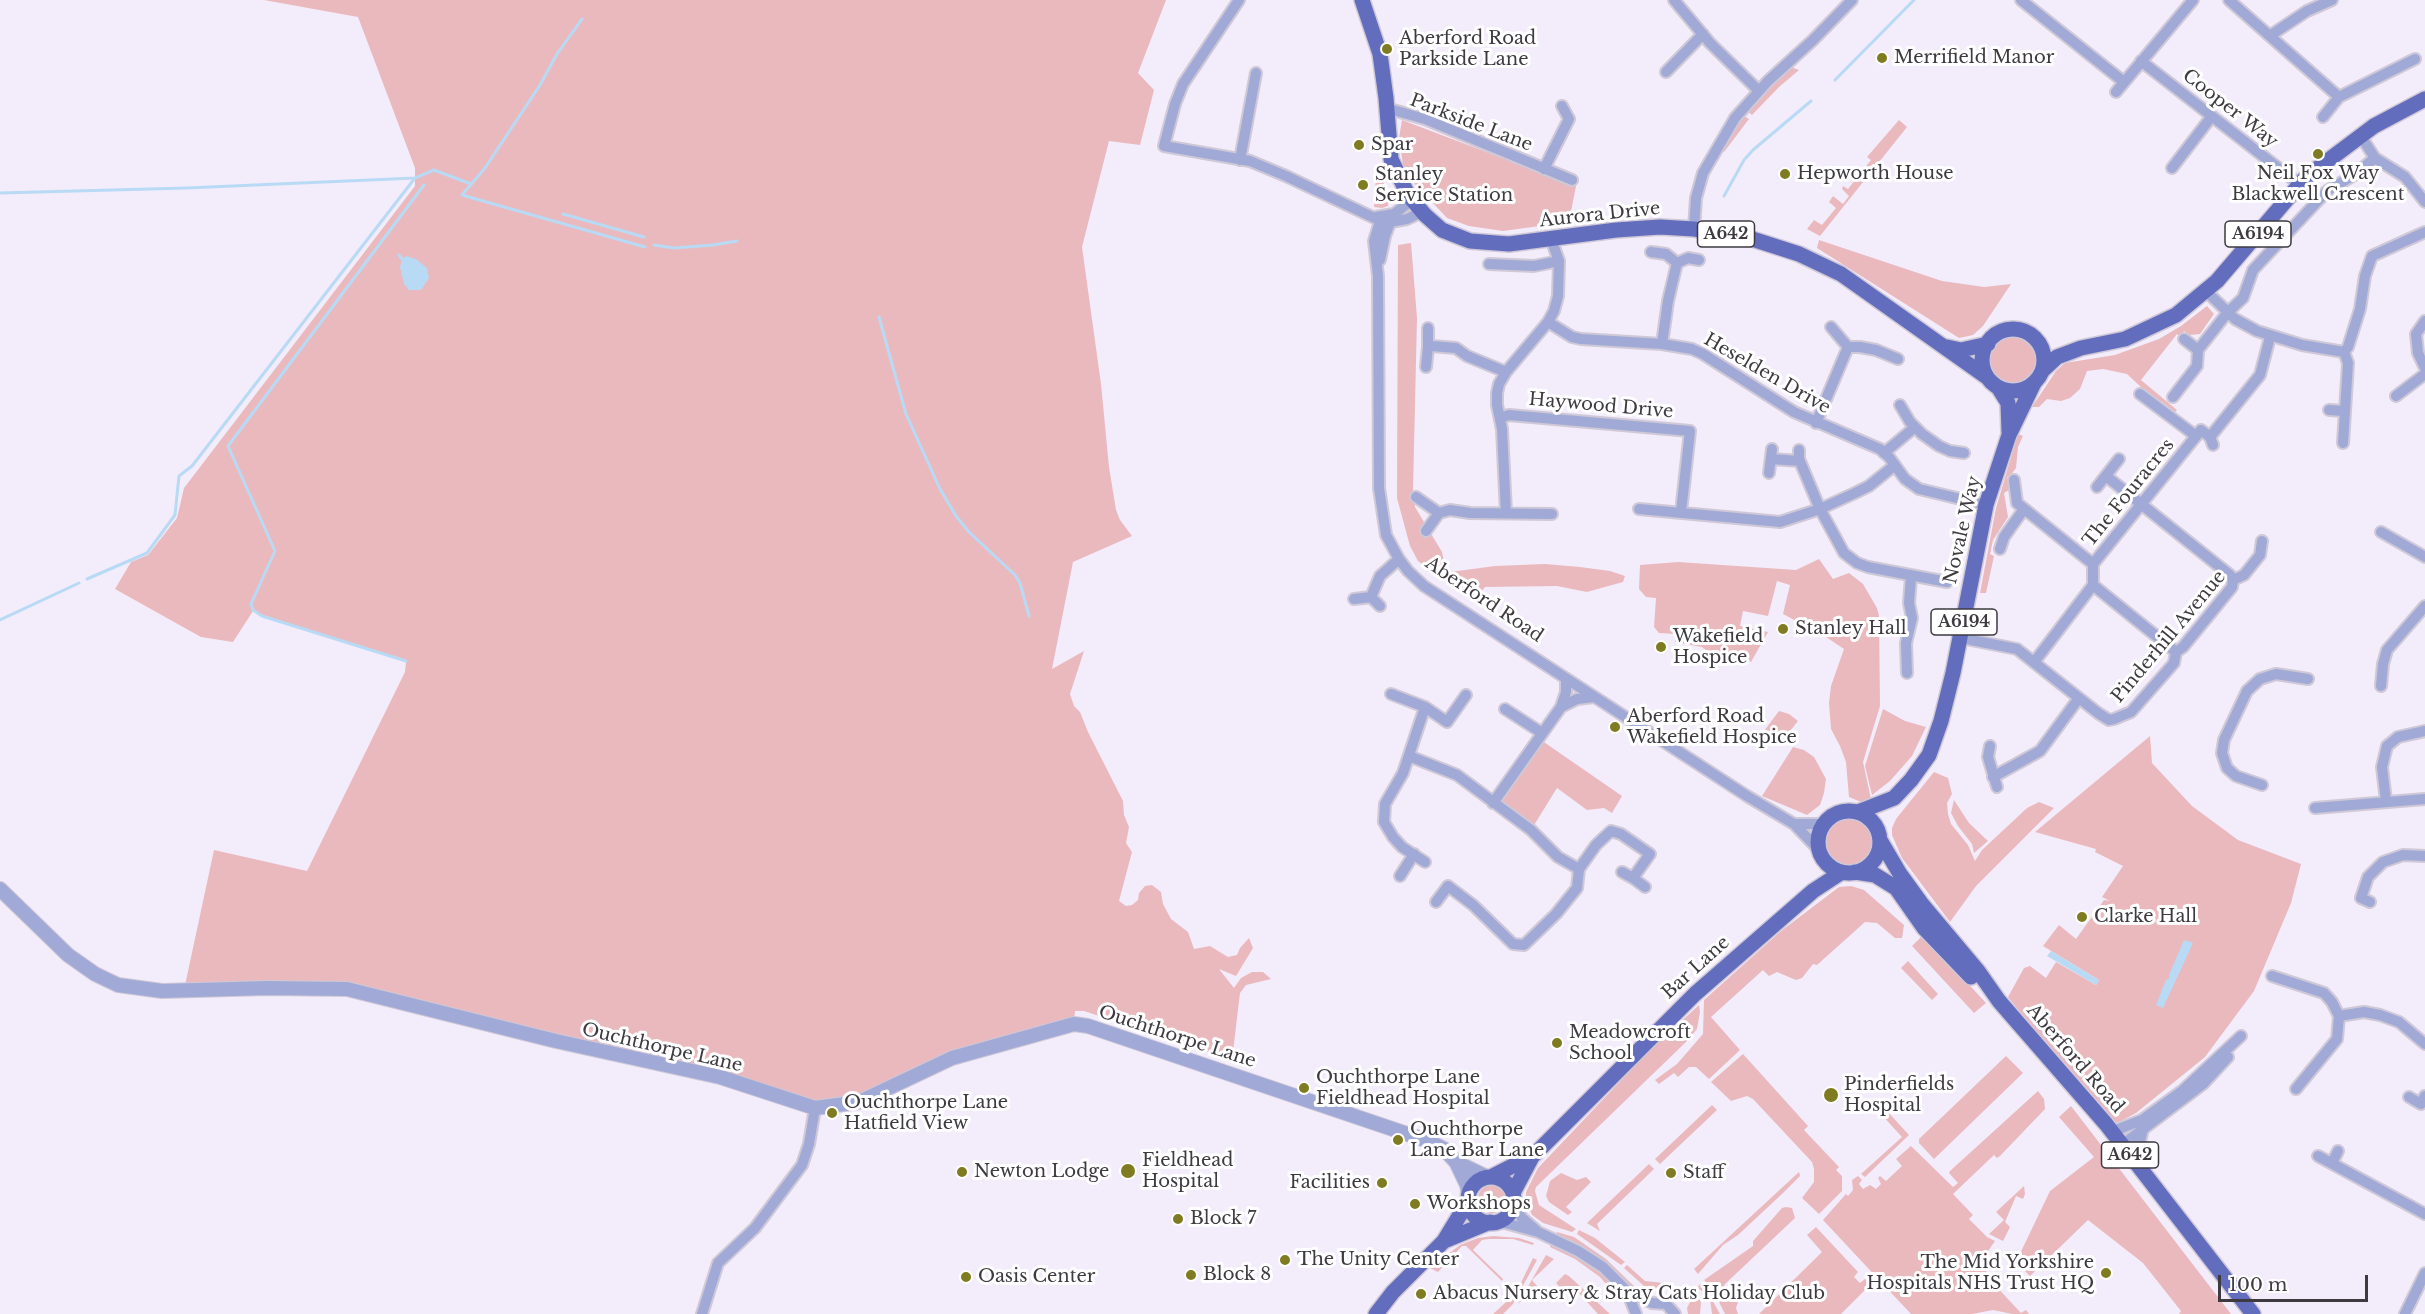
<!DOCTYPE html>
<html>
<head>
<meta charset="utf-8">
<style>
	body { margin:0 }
	#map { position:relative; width:2425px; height:1314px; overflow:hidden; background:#f3ecfb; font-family:"Libre Baskerville",serif }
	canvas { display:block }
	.scale { position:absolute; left:2218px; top:1275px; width:150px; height:27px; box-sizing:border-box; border:3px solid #3d3a40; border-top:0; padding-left:8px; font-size:18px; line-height:21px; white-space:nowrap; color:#3d3a40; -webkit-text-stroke:4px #fff; paint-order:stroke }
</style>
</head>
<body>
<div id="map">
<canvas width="2425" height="1314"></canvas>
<div class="scale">100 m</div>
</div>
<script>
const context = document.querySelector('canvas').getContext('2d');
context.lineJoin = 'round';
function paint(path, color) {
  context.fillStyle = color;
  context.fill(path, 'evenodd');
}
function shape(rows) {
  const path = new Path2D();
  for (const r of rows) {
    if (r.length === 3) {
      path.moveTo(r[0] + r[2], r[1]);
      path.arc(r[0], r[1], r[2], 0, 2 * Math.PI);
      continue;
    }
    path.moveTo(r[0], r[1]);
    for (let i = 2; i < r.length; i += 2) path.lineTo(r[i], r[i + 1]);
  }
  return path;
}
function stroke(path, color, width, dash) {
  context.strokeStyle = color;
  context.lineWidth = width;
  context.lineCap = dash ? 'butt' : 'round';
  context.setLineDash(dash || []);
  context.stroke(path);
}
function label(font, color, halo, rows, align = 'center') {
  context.font = font + ' "Libre Baskerville",serif';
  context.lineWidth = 6;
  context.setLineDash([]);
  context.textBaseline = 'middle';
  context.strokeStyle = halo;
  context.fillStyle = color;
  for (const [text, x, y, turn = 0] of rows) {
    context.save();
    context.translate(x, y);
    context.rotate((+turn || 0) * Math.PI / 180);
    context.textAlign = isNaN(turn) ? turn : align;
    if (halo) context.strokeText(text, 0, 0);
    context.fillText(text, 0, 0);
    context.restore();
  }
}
paint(shape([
	[264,0,1166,0,1138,73,1154,90,1140,145,1109,141,1082,247,1101,384,1109,467,1116,510,1120,520,1132,536,1073,562,1052,669,1084,651,1070,694,1074,706,1080,712,1088,732,1123,801,1124,815,1129,827,1126,843,1132,852,1119,901,1126,906,1132,905,1138,900,1139,893,1145,886,1152,885,1161,892,1163,904,1171,919,1188,932,1194,949,1210,946,1228,957,1237,955,1240,948,1249,938,1253,948,1236,976,1219,969,1234,988,1241,978,1252,972,1263,972,1271,979,1246,985,1240,993,1232,1060,1084,1011,1075,1011,1074,1024,952,1058,889,1088,815,1108,347,989,184,990,214,850,307,871,405,672,406,662,262,616,253,611,233,642,201,637,115,589,131,562,148,555,177,518,184,488,415,186,415,168,358,17],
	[1791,67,1799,70,1779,87,1752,115,1747,111,1766,90],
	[1744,116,1749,119,1724,152,1721,149],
	[1402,120,1576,186,1569,222,1503,231,1469,226,1447,218,1412,181,1403,165,1399,138],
	[1899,120,1907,127,1820,236,1807,229,1814,220,1822,225,1836,208,1829,202,1833,196,1843,204,1849,196,1842,189,1843,186,1848,189,1871,160,1867,157],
	[1380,172,1389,198,1388,206,1382,208,1374,207,1376,176],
	[1819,240,1942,281,1984,287,2011,284,1983,326,1973,335,1959,338,1817,248],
	[1411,243,1417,318,1413,490,1415,507,1442,552,1445,566,1450,572,1495,566,1545,564,1580,567,1610,571,1625,576,1623,582,1587,592,1557,586,1485,587,1473,601,1418,561,1410,546,1397,498,1398,245],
	[2207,306,2214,314,2200,334,2190,335,2184,331,2180,336,2177,334,2141,380,2177,410,2175,412,2161,401,2157,402,2127,374,2103,369,2087,371,2080,389,2070,398,2061,401,2047,399,2039,407,2032,407,2056,371,2065,363,2115,355,2159,339,2181,326],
	[2013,361,25],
	[2018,434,2023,436,2018,447,2016,468,2010,476,2007,477,2009,490,2004,493,2008,517,1993,540,1990,554,1994,556,1986,593,1980,593,1996,508],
	[1819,559,1833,579,1849,573,1863,584,1877,608,1879,616,1880,706,1863,762,1871,799,1861,802,1849,797,1846,762,1840,746,1831,729,1829,703,1831,686,1844,649,1823,635,1783,614,1790,585,1777,581,1768,616,1743,611,1740,626,1768,632,1751,662,1722,650,1716,658,1702,647,1675,642,1676,634,1659,633,1654,627,1656,598,1646,597,1639,589,1640,565,1678,562,1796,570],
	[1883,709,1905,721,1926,727,1912,756,1890,781,1872,795,1865,766],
	[1779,711,1789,714,1798,721,1782,741,1778,741,1764,731],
	[2150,736,2152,763,2192,806,2238,840,2301,864,2291,903,2254,991,2205,1057,2136,1113,2119,1122,2110,1122,2008,997,2024,968,2030,966,2046,978,2056,962,2096,985,2099,980,2043,946,2059,925,2076,939,2104,900,2110,901,2102,897,2123,866,2095,852,2096,849,2035,832],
	[1538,738,1622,796,1612,813,1604,808,1587,810,1557,788,1531,830,1493,803],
	[1793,747,1804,750,1814,757,1826,779,1824,793,1820,805,1807,815,1762,796],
	[1934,772,1948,778,1952,794,1947,803,1948,814,1951,824,1968,845,1975,861,1982,850,2027,808,2039,802,2054,808,1976,886,1950,922,1902,858,1892,835,1892,828,1896,819],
	[1954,800,1969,823,1988,841,1974,853,1972,844,1958,826,1951,813],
	[1849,842,25],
	[1851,886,1864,890,1904,925,1902,938,1895,938,1877,923,1865,922,1817,965,1813,964,1802,978,1796,980,1777,972,1769,976,1763,970,1711,1017,1740,1050,1709,1079,1696,1067,1689,1067,1678,1077,1674,1073,1659,1084,1655,1080,1677,1064,1703,1034,1704,1000,1781,931,1839,887],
	[1923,935,1986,1003,1974,1013,1912,946],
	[1908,961,1938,994,1932,1000,1901,968],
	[1699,1005,1700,1012,1697,1029,1687,1041,1536,1187,1535,1191,1539,1205,1576,1229,1572,1232,1543,1223,1532,1215,1526,1201,1526,1192,1538,1168,1649,1051],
	[1743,1054,1808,1126,1804,1130,1839,1167,1836,1170,1842,1176,1842,1191,1819,1214,1802,1198,1814,1182,1814,1169,1812,1162,1753,1099,1747,1096,1731,1101,1711,1082],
	[2006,1056,2023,1073,1934,1159,1919,1143,1919,1139],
	[2038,1091,2044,1099,2045,1109,2000,1156,1997,1158,1994,1155,1953,1194,1973,1215,1969,1219,1987,1237,1995,1241,1988,1251,1985,1262,1986,1271,1995,1285,2021,1313,2026,1310,2029,1314,2012,1314,1993,1310,1972,1314,1911,1314,1823,1220,1846,1194,1848,1196,1853,1190,1852,1180,1858,1176,1862,1180,1859,1184,1863,1189,1870,1185,1876,1189,1881,1184,1878,1178,1880,1176,1886,1181,1902,1166,1896,1159,1911,1146,1953,1187,1958,1183,1949,1173,1950,1171],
	[1712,1105,1717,1110,1660,1164,1655,1159],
	[2071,1106,2231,1314,2179,1314,2181,1311,2143,1263,2088,1220,2030,1276,2016,1262,2050,1191,2094,1157,2059,1117],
	[1882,1109,1886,1110,1909,1135,1865,1177,1861,1174,1902,1137,1879,1112],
	[1649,1164,1654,1169,1597,1224,1600,1231,1587,1223],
	[1799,1172,1800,1176,1783,1193,1738,1235,1723,1245,1698,1274,1694,1269],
	[1561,1173,1577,1180,1586,1177,1591,1182,1566,1207,1572,1212,1568,1215,1549,1202,1546,1196,1550,1181],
	[1492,1199,14],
	[2024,1186,2025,1194,2023,1199,2016,1196,2005,1222,2010,1227,2003,1241,1989,1234,2004,1220,1996,1212],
	[1786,1207,1792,1208,1795,1218,1724,1285,1738,1302,1736,1308,1738,1314,1725,1314,1712,1288,1704,1280,1753,1246,1753,1241,1782,1208],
	[1816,1227,1858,1272,1854,1277,1860,1283,1865,1279,1867,1280,1867,1288,1841,1314,1759,1314,1822,1252,1807,1235],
	[1579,1230,1595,1238,1625,1262,1621,1265,1577,1234],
	[1557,1232,1574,1237,1606,1259,1635,1287,1633,1289,1606,1263,1572,1241,1556,1234],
	[1493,1236,1519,1238,1534,1243,1533,1245,1513,1239,1489,1239,1482,1240,1473,1250,1503,1279,1502,1281,1466,1246,1462,1246,1438,1272,1430,1268,1460,1245,1478,1238],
	[1551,1244,1575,1255,1592,1266,1616,1288,1623,1298,1620,1300,1600,1277,1575,1259,1550,1247],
	[1546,1255,1554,1259,1532,1280,1538,1287,1518,1304],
	[1533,1258,1537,1260,1513,1304,1503,1314,1493,1314,1516,1293],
	[1627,1265,1645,1281,1664,1283,1665,1287,1652,1288,1644,1286,1624,1268],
	[1565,1274,1569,1276,1610,1314,1598,1314,1577,1291,1572,1290,1566,1293,1556,1283],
	[1701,1283,1709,1294,1720,1314,1712,1314,1710,1299,1707,1294,1697,1288],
	[1692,1298,1698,1298,1701,1302,1700,1314,1688,1314,1687,1308]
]), '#eab9be');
paint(shape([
	[406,256,416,259,427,268,429,278,421,290,409,290,404,284,400,267,402,259],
	[2184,940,2193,943,2163,1008,2156,1005,2166,980,2170,978,2169,975],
	[2051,951,2099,980,2096,985,2047,956]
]), '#b9daf5');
stroke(shape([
	[582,19,557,54,540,85,485,168,462,195,645,247],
	[1835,80,1914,0],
	[0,193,187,188,415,178,434,170,471,184],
	[1724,196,1744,160,1753,150,1811,101],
	[563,214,644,237],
	[654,245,674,248,713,245,737,241],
	[399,255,402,259],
	[879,317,906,414,940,489,956,516,969,532,1015,575,1020,583,1029,616],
	[87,579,147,553,175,515,179,476,192,466,415,178],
	[0,620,79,583],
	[406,661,262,616,253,610,251,604,275,551,228,446,424,185]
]), '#b9daf5', 3);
const minor = shape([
	[1239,0,1183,84,1175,104,1164,146,1250,161,1286,176,1385,223,1407,219,1422,212],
	[1674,0,1710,43,1758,90],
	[2021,0,2124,82],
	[2229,0,2339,97],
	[2271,35,2307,11,2332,0],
	[2141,61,2299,184],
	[1666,72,1703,34],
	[2116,92,2193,0],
	[1386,108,1425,119,1572,180],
	[2323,117,2339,97,2415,59],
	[2360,135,2375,158,2405,177,2425,202],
	[1240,160,1256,73],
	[2172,168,2212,116],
	[1544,169,1569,119,1562,106],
	[1376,217,1394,214,1412,200],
	[1381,218,1374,241,1378,276,1379,488,1386,535,1399,559,1408,571,1424,586,1747,796,1794,824,1819,850],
	[1694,229,1696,198,1703,173,1735,118,1768,81,1813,40,1852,0],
	[1651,252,1666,254,1677,263,1668,301,1662,344],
	[1380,260,1385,236,1390,223],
	[1677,263,1688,258,1699,260],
	[1489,264,1534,266,1559,261],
	[2206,291,2235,319,2257,331,2302,345,2344,352,2348,347,2360,309,2365,276,2372,256,2425,232],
	[2425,321,2416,334,2418,353,2425,368],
	[1548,322,1572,337,1581,339,1662,344,1692,349,1703,354,1794,412,1880,449,1889,457,1905,479,1919,489,1986,505],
	[2184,339,2198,350],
	[1428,347,1428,328],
	[1848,347,1860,347,1876,350,1898,359],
	[1426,367,1428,347,1432,346,1456,348,1467,356,1506,372],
	[2140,394,2196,436],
	[2396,396,2425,374],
	[2173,397,2197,366,2198,350,2228,312,2243,298,2253,270,2327,191,2354,175,2375,158],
	[1900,405,1910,422,1922,434,1939,446,1950,451,1964,453],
	[2329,410,2344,411],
	[1500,418,1509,415,1690,431,1681,512],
	[1816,423,1848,347,1831,327],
	[2210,437,2260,375,2270,337],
	[2343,443,2348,363,2344,352],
	[1799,450,1799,459,1820,509,1844,553,1857,563,1868,567,1947,582],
	[1884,453,1915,427],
	[1771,459,1800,461],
	[1769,473,1772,449],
	[2106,476,2230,575,2233,580],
	[2014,480,2017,503,2093,564],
	[2097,487,2119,459],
	[1416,497,1439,513,1450,510,1470,513,1552,514],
	[1639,509,1780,522,1820,509,1855,493,1869,486,1895,465],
	[1506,513,1502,429,1497,405,1497,393,1499,384,1506,372,1548,322,1554,311,1558,296,1559,261,1551,239],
	[1426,531,1439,513],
	[2381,532,2425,557],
	[2000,549,2004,537,2024,509],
	[2233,580,2244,575,2260,555,2262,541],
	[2093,585,2176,652],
	[1371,597,1380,576,1399,559],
	[1354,599,1371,597,1380,606],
	[1961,638,2017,649,2098,713,2109,720,2114,719,2131,712,2174,663,2176,652,2183,647,2232,587,2233,580],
	[2035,661,2093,585,2093,564,2201,430,2210,437,2213,445],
	[1907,673,1906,643,1912,618,1909,603,1911,577],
	[2381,686,2383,664,2387,650,2425,606],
	[1391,694,1425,707],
	[1561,707,1577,699,1594,697],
	[1505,709,1542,733],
	[1990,746,1988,757,1997,787],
	[1409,756,1457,775,1531,830,1558,857,1579,869],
	[1993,777,2040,751,2079,698],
	[2262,785,2236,776,2227,768,2222,753,2224,740,2247,691,2260,679,2276,674,2308,679],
	[2386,801,2382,767,2387,746,2398,737,2425,731],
	[1493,803,1561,707,1566,692,1566,679],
	[2315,808,2425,799],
	[1794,824,1823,824],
	[1425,862,1402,847,1393,837,1384,822,1385,804,1403,773,1425,707,1447,722,1466,695],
	[1400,876,1414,854],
	[1633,878,1645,887],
	[1436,902,1448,886,1473,905,1513,944,1524,945,1556,914,1577,888,1579,869,1596,845,1611,831,1621,834,1650,854,1633,878,1622,872],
	[2370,902,2361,898,2368,877,2383,862,2403,855,2425,856],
	[2272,976,2324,993,2332,1002,2339,1016,2337,1039,2296,1089],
	[2339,1016,2364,1012,2380,1015,2399,1022,2425,1044],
	[2409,1097,2421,1104,2425,1096],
	[2111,1132,2142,1120,2182,1091,2241,1036],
	[2122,1145,2203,1084,2228,1057],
	[2318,1156,2425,1214],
	[2135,1162,2143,1129],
	[2332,1163,2338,1151],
	[1514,1204,1521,1217,1536,1230],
	[1498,1221,1538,1232,1578,1251,1603,1267,1627,1291,1652,1303,1666,1304,1675,1314],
	[1627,1291,1636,1314],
	[702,1314,718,1263,755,1228,802,1165,809,1144,815,1108],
	[2405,1314,2425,1273]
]);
const tertiary = shape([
	[0,889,68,955,95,974,118,985,162,991,267,988,347,989,556,1041,720,1077,815,1108,859,1102,952,1058,1074,1024,1088,1026,1428,1141,1444,1149,1456,1162,1467,1185,1469,1195],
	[1456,1162,1487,1177]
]);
const primary = shape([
	[1362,0,1380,54,1386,98,1391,159,1408,195,1425,215,1442,230,1470,241,1509,244,1616,230,1660,227,1694,229,1746,237,1799,254,1841,274,1988,378],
	[2013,360,31],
	[1947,347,1961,350,1988,344],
	[2042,371,2057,357,2081,348,2125,339,2176,315,2217,281,2306,177,2374,126,2425,99],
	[1998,387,2008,403,2009,432],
	[1849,842,31],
	[1858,812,1894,798,1911,780,1929,755,1941,721,1953,673,1986,505,2009,435,2034,383],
	[1880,840,1900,874,1921,903,1978,971,1999,1001,2106,1124,2253,1314],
	[1855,872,1875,875,1896,888,1924,928,1971,977],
	[1491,1177,1534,1155,1695,994,1813,891,1842,872],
	[1491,1200,23],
	[1513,1193,1532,1157],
	[1444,1241,1490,1222],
	[1376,1314,1393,1292,1444,1241,1469,1200]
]);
stroke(minor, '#cfc8d6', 14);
stroke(tertiary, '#cfc8d6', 16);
stroke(primary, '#cfc8d6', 18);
stroke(minor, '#a1aad7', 10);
stroke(tertiary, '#a1aad7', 14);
stroke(primary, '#636dbe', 15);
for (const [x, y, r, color] of [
	[1387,49,6,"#7f7b21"],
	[1882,58,6,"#7f7b21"],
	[1359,145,6,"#7f7b21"],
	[2318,154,6,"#7f7b21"],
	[1785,174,6,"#7f7b21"],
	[1363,185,6,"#7f7b21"],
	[1783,629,6,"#7f7b21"],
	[1661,647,6,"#7f7b21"],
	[1615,727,6,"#7f7b21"],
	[2082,917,6,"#7f7b21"],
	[1557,1043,6,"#7f7b21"],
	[1304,1088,6,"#7f7b21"],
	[1831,1095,8,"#7f7b21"],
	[832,1113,6,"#7f7b21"],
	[1398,1140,6,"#7f7b21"],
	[1128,1171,8,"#7f7b21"],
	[962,1172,6,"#7f7b21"],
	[1671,1173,6,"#7f7b21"],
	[1382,1183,6,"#7f7b21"],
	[1415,1204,6,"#7f7b21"],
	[1178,1219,6,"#7f7b21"],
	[1285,1260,6,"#7f7b21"],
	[2106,1273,6,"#7f7b21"],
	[1191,1275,6,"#7f7b21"],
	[966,1277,6,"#7f7b21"],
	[1421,1294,6,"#7f7b21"]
]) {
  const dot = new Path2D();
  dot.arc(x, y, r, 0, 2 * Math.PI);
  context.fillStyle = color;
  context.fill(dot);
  stroke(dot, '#fff', 2);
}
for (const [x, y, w] of [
	[1726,234,57],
	[2258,234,66],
	[1964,622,66],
	[2130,1155,57]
]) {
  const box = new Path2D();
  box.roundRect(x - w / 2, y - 13, w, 26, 4.5);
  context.fillStyle = '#fff';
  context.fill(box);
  stroke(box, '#3d3a40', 1.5);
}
label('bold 16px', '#3d3a40', null, [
	["A642",1726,234],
	["A6194",2258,234],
	["A6194",1964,622],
	["A642",2130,1155]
]);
label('18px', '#3d3a40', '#fff', [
	["Aberford Road",1399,39],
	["Parkside Lane",1399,60],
	["Merrifield Manor",1894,58],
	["Spar",1371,145],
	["Hepworth House",1797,174],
	["Neil Fox Way",2318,174,"center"],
	["Blackwell Crescent",2318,195,"center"],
	["Stanley",1375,175],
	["Service Station",1375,196],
	["Stanley Hall",1795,629],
	["Wakefield",1673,637],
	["Hospice",1673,658],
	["Aberford Road",1627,717],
	["Wakefield Hospice",1627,738],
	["Clarke Hall",2094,917],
	["Meadowcroft",1569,1033],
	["School",1569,1054],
	["Ouchthorpe Lane",1316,1078],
	["Fieldhead Hospital",1316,1099],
	["Pinderfields",1844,1085],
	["Hospital",1844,1106],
	["Ouchthorpe Lane",844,1103],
	["Hatfield View",844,1124],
	["Ouchthorpe",1410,1130],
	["Lane Bar Lane",1410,1151],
	["Fieldhead",1142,1161],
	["Hospital",1142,1182],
	["Newton Lodge",974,1172],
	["Staff",1683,1173],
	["Facilities",1370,1183,"right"],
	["Workshops",1427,1204],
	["Block 7",1190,1219],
	["The Unity Center",1297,1260],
	["The Mid Yorkshire",2094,1263,"right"],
	["Hospitals NHS Trust HQ",2094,1284,"right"],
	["Block 8",1203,1275],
	["Oasis Center",978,1277],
	["Abacus Nursery & Stray Cats Holiday Club",1433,1294]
], 'left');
label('18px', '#3d3a40', '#fff', [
	["Cooper Way",2230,109,38],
	["Parkside Lane",1471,123,21],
	["Aurora Drive",1600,215,-6],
	["Heselden Drive",1767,374,30],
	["Haywood Drive",1601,406,5],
	["The Fouracres",2129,493,-51],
	["Novale Way",1963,530,-77],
	["Aberford Road",1484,600,34],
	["Pinderhill Avenue",2169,637,-50],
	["Bar Lane",1696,968,-42],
	["Ouchthorpe Lane",1177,1037,18],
	["Ouchthorpe Lane",662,1048,13],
	["Aberford Road",2075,1059,49]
]);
</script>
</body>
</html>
